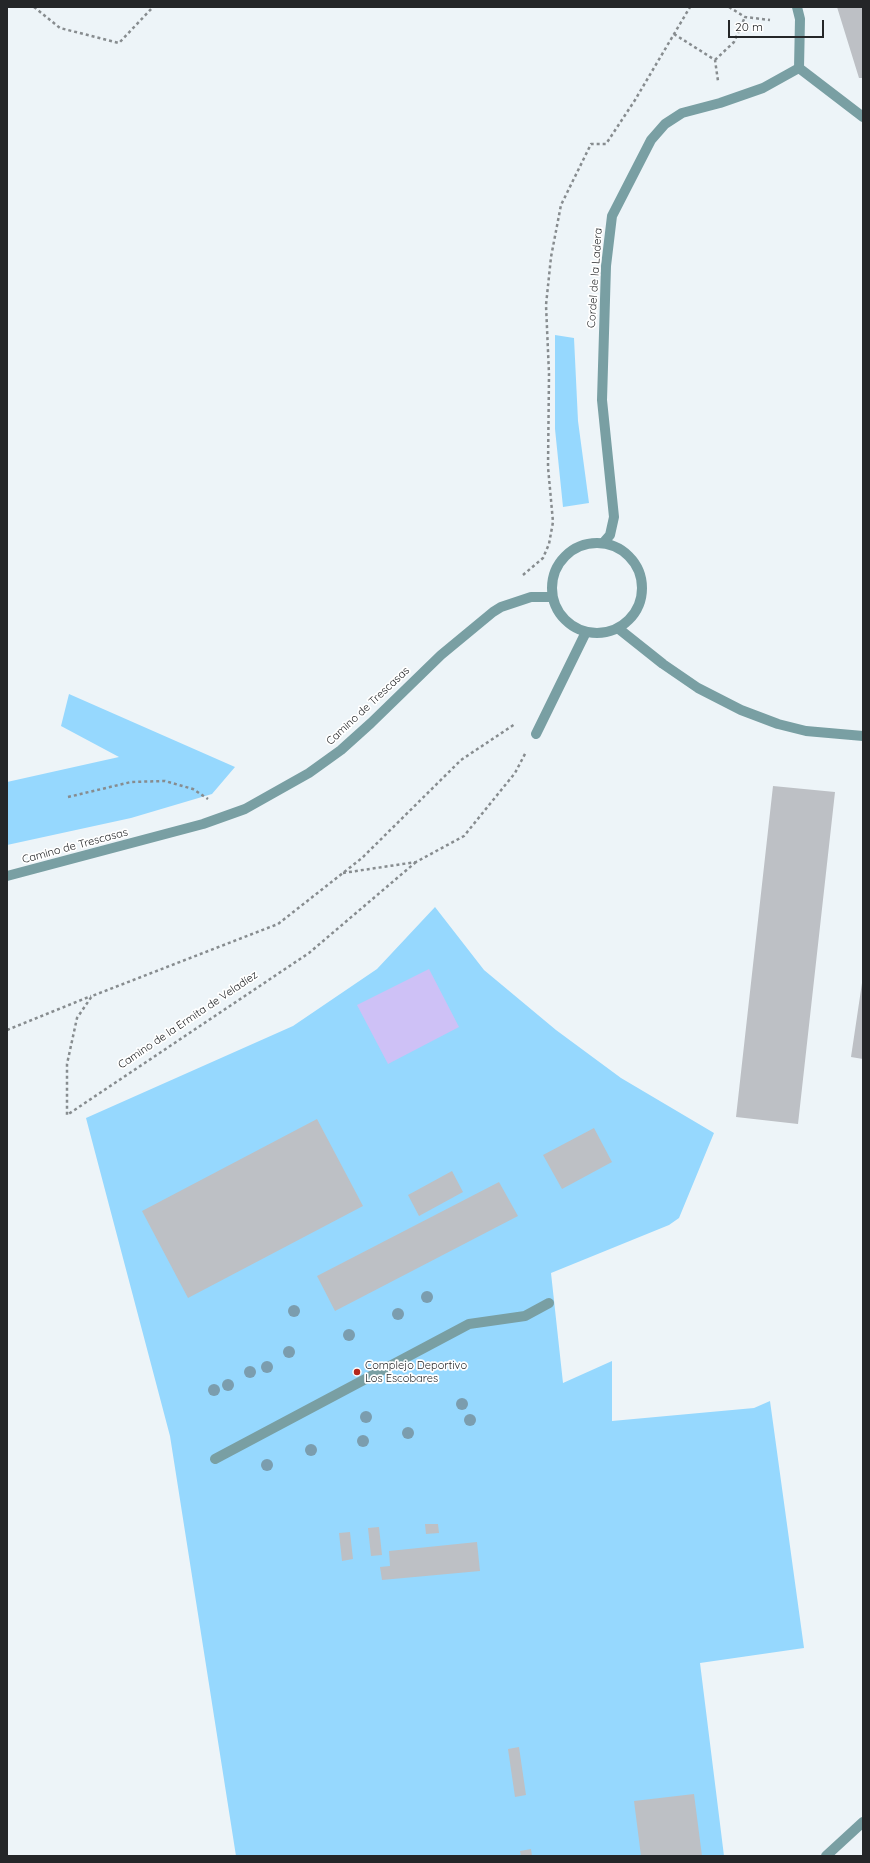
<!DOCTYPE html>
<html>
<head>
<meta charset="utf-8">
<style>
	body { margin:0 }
	#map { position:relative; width:870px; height:1863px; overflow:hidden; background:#edf4f8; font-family:Quicksand,sans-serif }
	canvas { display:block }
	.frame { position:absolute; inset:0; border:8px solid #242628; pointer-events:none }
	.scale { position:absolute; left:728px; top:20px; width:96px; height:18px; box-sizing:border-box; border:2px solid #242628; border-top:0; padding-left:5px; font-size:12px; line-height:14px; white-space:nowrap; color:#242628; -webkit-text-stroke:3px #fff; paint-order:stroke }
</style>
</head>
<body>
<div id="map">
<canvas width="870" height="1863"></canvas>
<div class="frame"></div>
<div class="scale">20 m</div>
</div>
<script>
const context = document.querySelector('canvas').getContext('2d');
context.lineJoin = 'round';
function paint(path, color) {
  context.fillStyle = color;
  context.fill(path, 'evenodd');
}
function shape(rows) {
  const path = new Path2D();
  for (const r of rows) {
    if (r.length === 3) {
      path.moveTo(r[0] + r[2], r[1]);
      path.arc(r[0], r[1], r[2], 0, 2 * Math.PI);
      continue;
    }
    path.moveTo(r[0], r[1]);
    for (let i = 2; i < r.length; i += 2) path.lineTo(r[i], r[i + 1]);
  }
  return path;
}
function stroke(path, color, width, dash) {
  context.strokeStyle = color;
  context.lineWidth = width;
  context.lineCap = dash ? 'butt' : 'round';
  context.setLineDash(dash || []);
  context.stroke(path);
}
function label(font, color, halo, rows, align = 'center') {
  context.font = font + ' Quicksand,sans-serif';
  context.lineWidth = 3.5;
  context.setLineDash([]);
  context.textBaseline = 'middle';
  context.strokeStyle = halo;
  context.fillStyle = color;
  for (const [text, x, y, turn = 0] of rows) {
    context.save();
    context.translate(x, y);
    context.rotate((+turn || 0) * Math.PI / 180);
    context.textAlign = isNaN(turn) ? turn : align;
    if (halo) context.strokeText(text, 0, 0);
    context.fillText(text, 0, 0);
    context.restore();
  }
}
paint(shape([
	[555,335,574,338,578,421,589,503,563,507,555,429],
	[69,694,235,767,212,794,131,818,7,845,7,782,119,757,61,726],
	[435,907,484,970,556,1030,621,1078,714,1133,679,1218,669,1225,551,1273,563,1383,612,1361,612,1421,754,1408,770,1401,804,1648,700,1663,724,1856,236,1856,170,1436,86,1118,293,1026,377,969]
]), '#96d8fe');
paint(shape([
	[429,969,459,1027,388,1064,357,1005]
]), '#cec1f6');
paint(shape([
	[837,7,863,7,863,78,859,78],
	[773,786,835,792,798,1124,736,1117],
	[862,983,863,983,863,1059,851,1057],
	[317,1119,363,1206,188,1298,142,1211],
	[594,1128,612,1162,562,1189,543,1155],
	[452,1171,463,1192,419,1216,408,1195],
	[499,1182,518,1216,335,1311,317,1276],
	[425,1524,438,1524,439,1533,426,1534],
	[379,1527,382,1555,371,1556,368,1528],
	[350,1532,353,1559,342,1561,339,1533],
	[477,1542,480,1571,382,1580,380,1567,390,1566,389,1551],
	[519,1747,526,1795,515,1797,508,1749],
	[694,1794,702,1856,641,1856,634,1801],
	[531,1849,532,1856,521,1856,520,1851]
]), '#bdc0c5');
stroke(shape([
	[34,7,60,28,119,43,153,7],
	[729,7,745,17,770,20],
	[674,34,715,60,718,81],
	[715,60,734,42,745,17],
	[523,575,543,558,549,544,553,522,548,467,549,374,546,305,551,257,561,205,591,144,606,144,635,100,690,7],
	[68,797,131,782,165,781,193,789,208,799],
	[416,862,309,953,67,1115,67,1064,77,1018,92,996,278,924,362,858,461,760,515,724],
	[343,873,416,862,464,836,515,773,526,752],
	[7,1030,91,996]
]), '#878c8f', 2.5, [3, 3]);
stroke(shape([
	[215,1459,469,1324,525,1316,549,1303]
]), '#799fa3', 10);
stroke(shape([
	[799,68,863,117],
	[603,543,610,535,614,517,602,400,606,266,612,216,651,140,665,124,682,113,720,103,763,88,799,68,800,19,797,7],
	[536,734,586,632],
	[826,1856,863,1822]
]), '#799fa3', 10);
stroke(shape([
	[597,588,45],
	[619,629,663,664,698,688,741,710,778,724,806,731,863,736],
	[7,876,203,824,245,809,309,773,341,750,371,723,441,655,493,612,501,607,531,597,552,597]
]), '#799fa3', 10);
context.fillStyle = '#7b9dae';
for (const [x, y] of [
	[427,1297],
	[294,1311],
	[398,1314],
	[349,1335],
	[289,1352],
	[267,1367],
	[250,1372],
	[228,1385],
	[214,1390],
	[462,1404],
	[366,1417],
	[470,1420],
	[408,1433],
	[363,1441],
	[311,1450],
	[267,1465]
]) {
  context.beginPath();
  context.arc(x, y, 6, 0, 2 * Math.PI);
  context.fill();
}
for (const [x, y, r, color] of [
	[357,1372,4,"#b5271b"]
]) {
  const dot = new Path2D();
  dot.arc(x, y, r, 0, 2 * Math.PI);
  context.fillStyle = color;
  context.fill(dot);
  stroke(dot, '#fff', 1.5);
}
label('11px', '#242628', '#fff', [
	["Cordel de la Ladera",595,278,-86],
	["Camino de Trescasas",368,706,-43],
	["Camino de Trescasas",75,846,-15],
	["Camino de la Ermita de Veladíez",188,1020,-34]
]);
label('11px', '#242628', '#fff', [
	["Complejo Deportivo",365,1366],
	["Los Escobares",365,1379]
], 'left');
</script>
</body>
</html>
